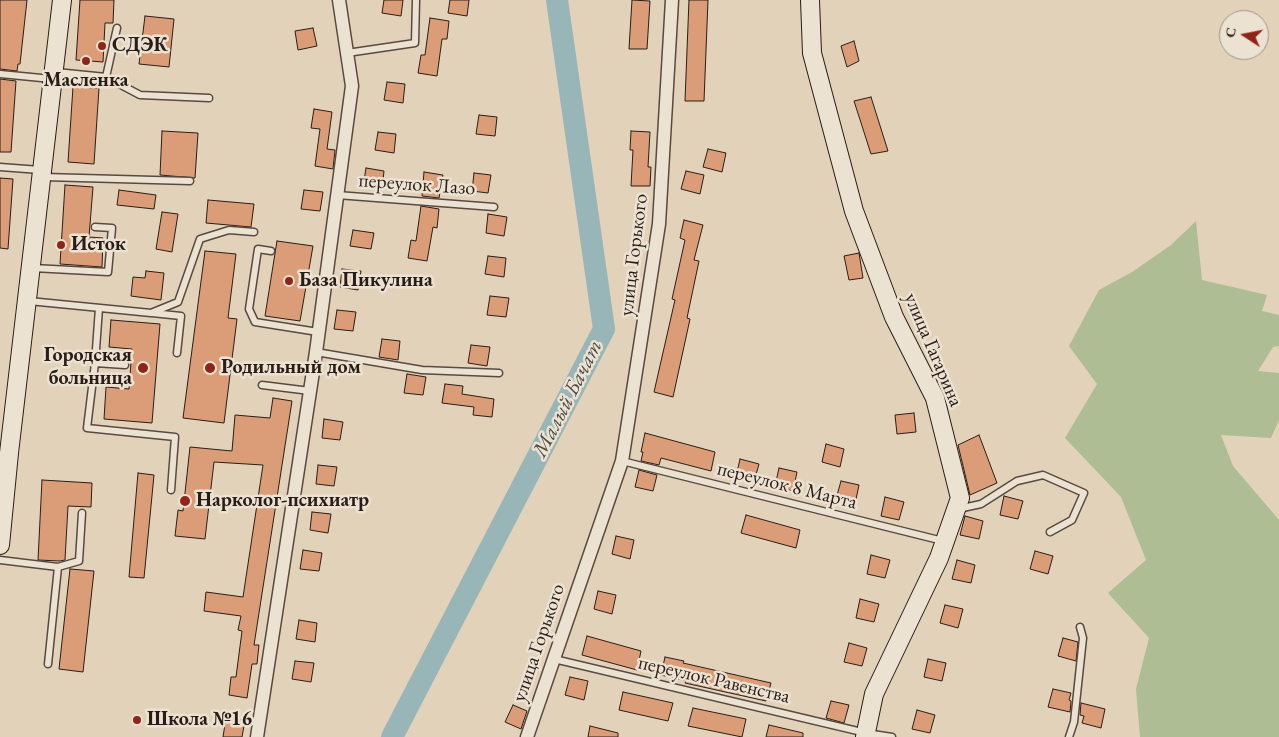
<!DOCTYPE html>
<html>
<head>
<meta charset="utf-8">
<style>
	body { margin:0 }
	#map { position:relative; width:1279px; height:737px; overflow:hidden; background:#e2d2b9; font-family:"EB Garamond",serif }
	canvas { display:block }
	.north { position:absolute; left:1219px; top:10px; width:50px; height:50px; box-sizing:border-box; background:#ece2d2; border:1px solid #9e9387; border-radius:50%; rotate:281deg; font-size:14px; font-weight:700; line-height:20px; text-align:center; color:#2a1d17 }
	.north::after { content:''; display:block; margin:auto; width:18px; height:22px; background:#8f2418; clip-path:polygon(50% 0,100% 100%,50% 72%,0 100%) }
</style>
</head>
<body>
<div id="map">
<canvas width="1279" height="737"></canvas>
<div class="north">С</div>
</div>
<script>
const context = document.querySelector('canvas').getContext('2d');
context.lineJoin = 'round';
function paint(path, color) {
  context.fillStyle = color;
  context.fill(path, 'evenodd');
}
function shape(rows) {
  const path = new Path2D();
  for (const r of rows) {
    path.moveTo(r[0], r[1]);
    for (let i = 2; i < r.length; i += 2) path.lineTo(r[i], r[i + 1]);
  }
  return path;
}
function stroke(path, color, width, dash) {
  context.strokeStyle = color;
  context.lineWidth = width;
  context.lineCap = dash ? 'butt' : 'round';
  context.setLineDash(dash || []);
  context.stroke(path);
}
function label(font, color, halo, rows, align = 'center') {
  context.font = font + ' "EB Garamond",serif';
  context.lineWidth = 5;
  context.setLineDash([]);
  context.textBaseline = 'middle';
  context.strokeStyle = halo;
  context.fillStyle = color;
  for (const [text, x, y, turn = 0] of rows) {
    context.save();
    context.translate(x, y);
    context.rotate((+turn || 0) * Math.PI / 180);
    context.textAlign = isNaN(turn) ? turn : align;
    if (halo) context.strokeText(text, 0, 0);
    context.fillText(text, 0, 0);
    context.restore();
  }
}
paint(shape([
	[1196,221,1202,280,1267,295,1262,311,1279,315,1279,346,1273,347,1258,371,1279,373,1279,420,1271,438,1221,435,1233,466,1279,520,1279,737,1140,737,1136,689,1149,638,1108,593,1146,560,1121,497,1065,438,1097,384,1069,346,1099,290,1132,272,1171,245]
]), '#aebd93');
stroke(shape([
	[392,737,604,329,557,0]
]), '#98b5b8', 22);
const building = shape([
	[0,0,27,0,20,64,18,64,17,71,0,69,0,0],
	[80,0,114,0,113,23,105,23,103,62,76,60,80,0],
	[384,0,403,0,401,16,382,13,384,0],
	[450,0,469,0,467,16,448,13,450,0],
	[632,0,650,1,647,49,629,49,632,0],
	[689,0,708,0,704,101,685,101,689,0],
	[145,16,174,19,169,67,139,64,145,16],
	[430,18,449,21,447,39,442,39,437,76,418,73,421,55,425,55,430,18],
	[313,28,317,46,298,50,295,31,313,28],
	[854,41,859,61,847,67,841,46,854,41],
	[0,79,16,81,11,152,0,152,0,79],
	[387,82,405,84,403,103,384,100,387,82],
	[73,87,99,88,94,164,68,162,73,87],
	[871,97,888,151,871,154,854,101,871,97],
	[314,109,332,112,327,149,335,150,333,169,315,166,320,129,311,128,314,109],
	[479,115,497,117,495,136,476,134,479,115],
	[162,131,198,133,195,178,160,175,162,131],
	[631,131,650,132,648,167,651,167,650,186,631,186,633,150,630,150,631,131],
	[378,132,396,134,394,153,375,150,378,132],
	[708,149,726,153,722,172,703,167,708,149],
	[366,168,384,171,382,190,363,187,366,168],
	[686,171,704,175,700,194,681,189,686,171],
	[424,172,443,175,439,198,422,196,424,172],
	[474,173,491,175,488,193,472,191,474,173],
	[0,178,13,179,8,249,0,248,0,178],
	[65,185,93,187,89,237,103,238,102,267,60,264,65,185],
	[119,190,156,195,154,209,117,205,119,190],
	[304,190,323,192,320,211,301,209,304,190],
	[208,200,254,204,251,227,206,223,208,200],
	[421,206,439,209,437,228,433,227,427,261,408,258,411,240,416,241,421,206],
	[162,212,178,214,172,252,156,249,162,212],
	[488,214,507,217,504,236,486,233,488,214],
	[684,220,703,225,694,260,699,261,687,318,690,319,673,397,654,392,675,300,672,299,685,240,680,238,684,220],
	[353,230,374,233,371,249,350,246,353,230],
	[277,241,313,246,300,321,265,316,277,241],
	[205,251,236,254,228,318,237,319,224,423,183,418,205,251],
	[859,253,863,278,849,280,844,256,859,253],
	[488,256,506,258,504,277,485,274,488,256],
	[342,269,361,271,358,290,340,287,342,269],
	[146,271,164,273,161,300,131,296,133,277,145,278,146,271],
	[490,296,509,298,506,317,487,315,490,296],
	[337,310,356,312,353,331,334,329,337,310],
	[111,320,160,324,152,423,104,419,106,387,129,389,132,349,109,347,111,320],
	[382,339,400,341,398,360,379,357,382,339],
	[471,345,490,347,487,366,468,363,471,345],
	[407,374,426,377,423,395,404,393,407,374],
	[445,384,463,386,462,394,494,399,492,417,473,415,474,407,442,403,445,384],
	[273,398,292,401,254,645,259,645,257,664,252,664,247,698,229,695,231,677,236,677,242,631,238,630,241,616,204,611,206,592,243,597,263,465,214,462,205,539,175,536,178,510,183,511,190,447,232,451,235,415,270,418,273,398],
	[914,413,916,432,897,434,895,415,914,413],
	[324,419,343,422,340,440,322,438,324,419],
	[645,433,715,452,711,471,661,458,659,465,641,461,643,452,641,452,645,433],
	[979,435,997,483,970,495,958,445,979,435],
	[826,444,844,449,840,467,822,462,826,444],
	[740,459,759,464,754,482,736,477,740,459],
	[318,465,337,467,334,486,316,484,318,465],
	[779,468,797,472,793,491,775,486,779,468],
	[639,470,657,475,653,491,635,487,639,470],
	[138,473,154,475,144,578,129,577,138,473],
	[42,480,92,483,91,507,68,506,65,560,60,561,38,560,42,480],
	[841,481,859,485,855,504,836,499,841,481],
	[1004,496,1023,501,1018,519,1000,515,1004,496],
	[885,497,904,502,899,520,881,516,885,497],
	[312,512,331,514,328,533,310,530,312,512],
	[746,515,800,530,796,548,741,533,746,515],
	[965,516,983,521,979,539,960,535,965,516],
	[616,536,634,540,630,559,612,554,616,536],
	[303,550,322,553,319,571,300,569,303,550],
	[1035,551,1053,556,1048,574,1030,569,1035,551],
	[871,555,890,560,885,578,867,574,871,555],
	[957,560,975,565,971,583,952,579,957,560],
	[70,569,94,571,83,672,59,669,70,569],
	[598,591,616,595,612,614,594,609,598,591],
	[860,599,879,604,874,622,856,618,860,599],
	[945,605,963,609,958,628,940,623,945,605],
	[299,620,317,623,315,642,296,639,299,620],
	[587,636,641,651,637,670,582,655,587,636],
	[1063,638,1078,642,1076,661,1058,656,1063,638],
	[849,643,867,648,862,666,844,662,849,643],
	[665,657,684,661,683,663,771,683,766,701,685,683,686,681,661,675,665,657],
	[928,659,946,663,942,681,924,677,928,659],
	[295,661,314,663,311,682,292,679,295,661],
	[570,677,588,681,584,700,565,695,570,677],
	[1053,689,1071,693,1069,700,1071,701,1070,712,1048,707,1053,689],
	[623,692,673,703,668,721,619,710,623,692],
	[831,701,849,705,844,723,826,718,831,701],
	[1081,703,1105,709,1101,728,1082,723,1084,716,1080,715,1081,703],
	[513,705,527,711,521,729,505,722,513,705],
	[693,708,746,719,742,737,688,726,693,708],
	[917,710,935,715,930,733,912,729,917,710],
	[226,718,245,720,242,737,223,737,226,718],
	[769,725,803,733,803,737,766,737,769,725],
	[590,726,618,733,618,737,588,737,590,726]
]);
paint(building, '#db9c78');
stroke(building, '#2a1d17', 1);
const lane = shape([
	[347,53,415,43,416,0],
	[56,72,106,77,140,95,209,98],
	[0,74,52,79],
	[106,77,117,28],
	[0,167,40,170],
	[44,177,190,181],
	[337,195,494,207],
	[271,251,258,249,249,309,255,322,318,332],
	[33,268,108,272,112,228,95,227],
	[29,301,151,313,178,302,200,239,229,230,254,232],
	[99,308,95,363,125,365],
	[152,313,181,316,177,353],
	[316,352,422,370,499,373],
	[95,363,87,428,175,437,171,490],
	[262,385,310,391],
	[622,461,943,541],
	[958,509,981,504,1017,481,1043,475,1084,493,1072,520,1050,532],
	[0,560,58,567,48,664],
	[58,567,79,561,82,513],
	[554,659,866,733,892,737],
	[1069,737,1074,722,1083,638,1080,627]
]);
const street = shape([
	[257,737,316,352,352,86,339,0],
	[527,737,622,461,659,224,672,0]
]);
const secondary = shape([
	[810,0,812,53,854,211,894,317,935,398,960,498,939,558,874,694,865,737],
	[0,545,9,453,62,0]
]);
stroke(lane, '#584a40', 9);
stroke(street, '#584a40', 15);
stroke(secondary, '#2a1d17', 20);
stroke(lane, '#ece2d2', 6);
stroke(street, '#ece2d2', 12);
stroke(secondary, '#ece2d2', 18);
for (const [x, y, r, color] of [
	[102,46,5,"#8f2418"],
	[86,61,5,"#8f2418"],
	[61,245,5,"#8f2418"],
	[289,281,5,"#8f2418"],
	[143,368,6,"#8f2418"],
	[210,368,6,"#8f2418"],
	[185,501,6,"#8f2418"],
	[137,720,5,"#8f2418"]
]) {
  const dot = new Path2D();
  dot.arc(x, y, r, 0, 2 * Math.PI);
  context.fillStyle = color;
  context.fill(dot);
  stroke(dot, '#ece2d2', 2);
}
label('bold 20px', '#2a1d17', '#ece2d2', [
	["СДЭК",112,46],
	["Масленка",86,81,"center"],
	["Исток",71,245],
	["База Пикулина",299,281],
	["Городская",132,356,"right"],
	["больница",132,379,"right"],
	["Родильный дом",221,368],
	["Нарколог-психиатр",196,501],
	["Школа №16",147,720]
], 'left');
label('20px', '#2a1d17', '#ece2d2', [
	["переулок Лазо",417,185,4],
	["улица Горького",634,255,-83],
	["улица Гагарина",933,350,67],
	["переулок 8 Марта",787,486,14],
	["улица Горького",539,643,-71],
	["переулок Равенства",714,680,13]
]);
label('italic 21px', '#4b4b47', '#ece2d2', [
	["Малый Бачат",568,399,-63]
]);
</script>
</body>
</html>
